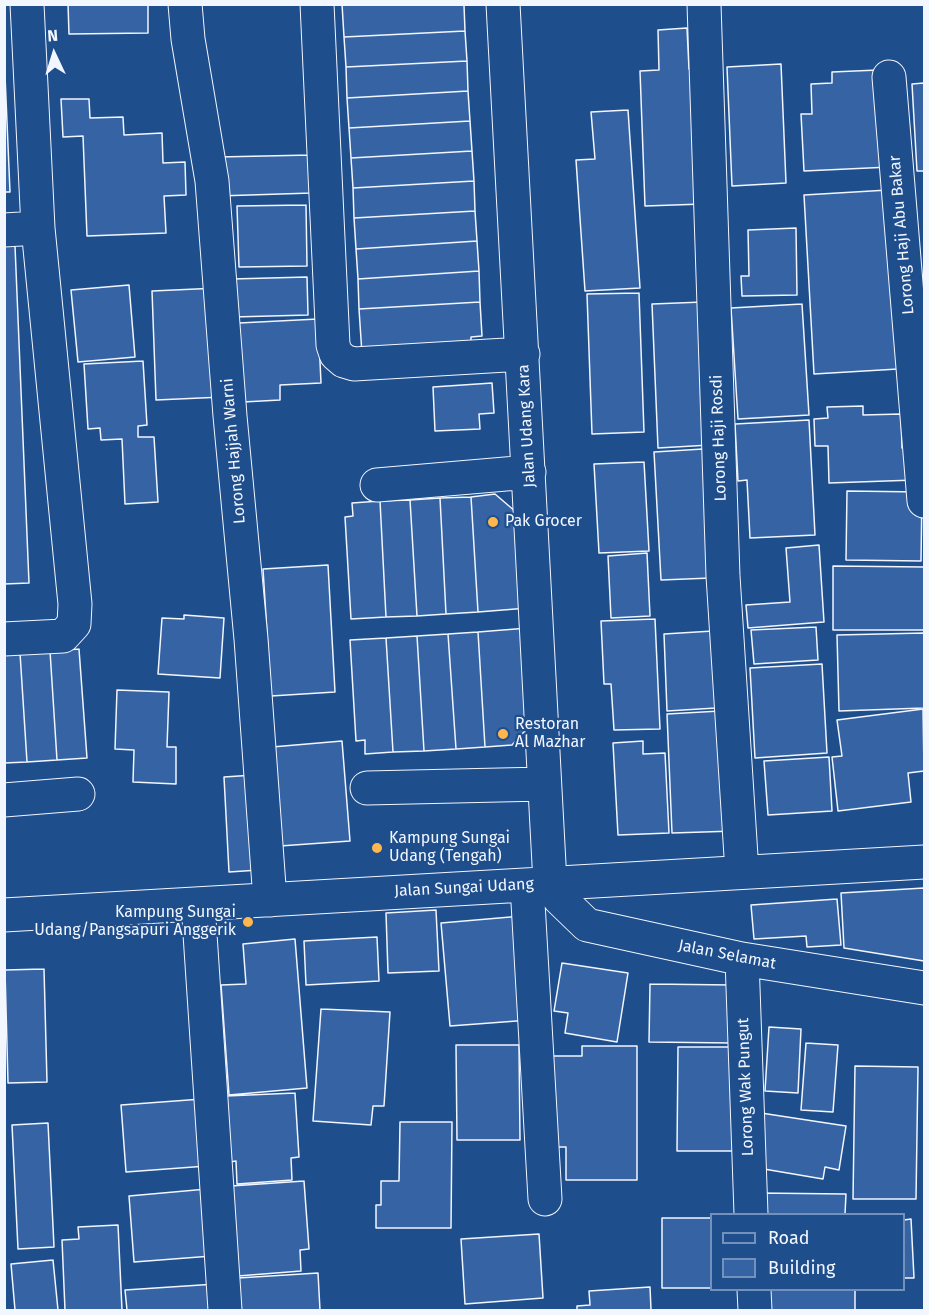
<!DOCTYPE html>
<html>
<head>
<meta charset="utf-8">
<style>
	body { margin:0 }
	#map { position:relative; width:929px; height:1315px; overflow:hidden; background:#1f4e8c; font-family:"Fira Sans",sans-serif }
	canvas { display:block }
	.frame { position:absolute; inset:0; border:6px solid #f2f6ff; pointer-events:none }
	.legend { position:absolute; left:710px; top:1213px; width:195px; height:78px; box-sizing:border-box; background:#1f4e8c; border:2px solid #7391ba; margin:0; padding:8px 10px; list-style:none; font-size:18px; color:#f2f6ff }
	.legend li { display:flex; align-items:center; gap:12px; height:30px }
	.legend b { width:30px; border:2px solid #7391ba }
	.north { position:absolute; left:24px; top:24px; width:60px; height:60px; -webkit-text-stroke:4px #1f4e8c; paint-order:stroke; rotate:356deg; font-size:16px; font-weight:700; line-height:24px; text-align:center; color:#f2f6ff }
	.north::after { content:''; display:block; margin:auto; width:21px; height:27px; background:#f2f6ff; clip-path:polygon(50% 0,100% 100%,50% 72%,0 100%) }
</style>
</head>
<body>
<div id="map">
<canvas width="929" height="1315"></canvas>
<div class="frame"></div>
<ul class="legend">
<li><b style="height:8px;background:#1f4e8c"></b>Road</li>
<li><b style="height:16px;background:#3563a3"></b>Building</li>
</ul>
<div class="north">N</div>
</div>
<script>
const context = document.querySelector('canvas').getContext('2d');
context.lineJoin = 'round';
function paint(path, color) {
  context.fillStyle = color;
  context.fill(path, 'evenodd');
}
function shape(rows) {
  const path = new Path2D();
  for (const r of rows) {
    path.moveTo(r[0], r[1]);
    for (let i = 2; i < r.length; i += 2) path.lineTo(r[i], r[i + 1]);
  }
  return path;
}
function stroke(path, color, width, dash) {
  context.strokeStyle = color;
  context.lineWidth = width;
  context.lineCap = dash ? 'butt' : 'round';
  context.setLineDash(dash || []);
  context.stroke(path);
}
function label(font, color, halo, rows, align = 'center') {
  context.font = font + ' "Fira Sans",sans-serif';
  context.lineWidth = 4.5;
  context.setLineDash([]);
  context.textBaseline = 'middle';
  context.strokeStyle = halo;
  context.fillStyle = color;
  for (const [text, x, y, turn = 0] of rows) {
    context.save();
    context.translate(x, y);
    context.rotate((+turn || 0) * Math.PI / 180);
    context.textAlign = isNaN(turn) ? turn : align;
    if (halo) context.strokeText(text, 0, 0);
    context.fillText(text, 0, 0);
    context.restore();
  }
}
const building = shape([
	[68,4,148,4,148,33,69,34,68,4],
	[342,4,464,5,465,31,344,37,342,4],
	[687,28,689,69,698,69,703,204,645,206,640,71,659,70,658,30,687,28],
	[465,31,467,61,346,67,344,37,465,31],
	[4,52,10,192,4,192,4,52],
	[467,61,468,91,347,98,346,67,467,61],
	[781,64,786,183,732,186,727,67,781,64],
	[878,70,890,167,804,171,801,114,812,114,811,84,832,83,832,72,878,70],
	[924,83,924,171,917,171,912,84,924,83],
	[468,91,470,121,349,128,347,98,468,91],
	[61,99,89,99,90,118,123,117,124,135,162,133,163,163,185,162,186,195,164,196,166,233,87,236,83,136,63,137,61,99],
	[628,110,640,288,585,291,576,160,595,159,591,112,628,110],
	[470,121,472,151,351,158,349,128,470,121],
	[472,151,474,181,353,188,351,158,472,151],
	[311,155,312,193,218,196,218,157,311,155],
	[474,181,475,211,354,218,353,188,474,181],
	[888,190,898,369,814,374,804,195,888,190],
	[306,205,307,266,239,267,237,206,306,205],
	[475,211,477,241,356,249,354,218,475,211],
	[796,228,797,295,742,296,741,276,749,276,748,230,796,228],
	[477,241,479,271,358,279,356,249,477,241],
	[4,246,15,246,29,583,4,584,4,246],
	[479,271,480,302,359,309,358,279,479,271],
	[307,277,308,315,233,317,232,279,307,277],
	[129,285,135,357,78,362,71,290,129,285],
	[218,288,223,397,156,400,152,291,218,288],
	[639,293,644,432,592,434,587,294,639,293],
	[480,302,482,336,471,337,471,347,362,354,359,309,480,302],
	[703,302,710,445,658,448,652,304,703,302],
	[802,304,809,415,738,419,731,308,802,304],
	[318,319,321,383,280,385,280,400,243,402,239,323,318,319],
	[143,361,147,425,138,426,138,437,154,437,158,502,125,504,122,439,101,440,100,428,88,429,84,364,143,361],
	[492,383,494,413,479,414,480,429,435,431,433,387,492,383],
	[863,406,863,415,901,414,902,448,915,447,915,480,829,483,828,446,815,446,814,419,828,418,827,407,863,406],
	[809,420,815,535,750,538,747,480,738,481,735,424,809,420],
	[703,449,711,578,661,580,654,452,703,449],
	[644,462,649,551,599,553,594,464,644,462],
	[847,491,922,492,921,561,846,560,847,491],
	[495,494,523,518,528,608,478,612,471,497,495,494],
	[471,497,478,612,446,614,440,498,471,497],
	[440,498,446,614,417,616,410,500,440,498],
	[410,500,417,616,386,617,380,501,410,500],
	[380,501,386,617,351,619,345,517,353,516,352,503,380,501],
	[819,545,824,622,748,628,746,605,790,602,786,548,819,545],
	[647,553,650,616,611,618,608,556,647,553],
	[328,565,335,692,271,696,263,569,328,565],
	[833,566,924,567,924,630,833,630,833,566],
	[184,615,224,618,220,678,158,674,162,618,184,619,184,615],
	[655,619,660,729,614,730,611,684,604,684,601,621,655,619],
	[816,627,818,660,754,664,751,630,816,627],
	[528,628,535,720,512,745,485,747,478,632,528,628],
	[713,631,716,708,667,711,664,634,713,631],
	[478,632,485,747,456,749,448,634,478,632],
	[924,633,924,708,839,711,837,635,924,633],
	[448,634,456,749,424,751,417,636,448,634],
	[417,636,424,751,393,752,386,638,417,636],
	[386,638,393,752,365,754,365,740,356,741,350,640,386,638],
	[79,649,87,758,57,760,50,651,79,649],
	[50,651,57,760,27,762,20,653,50,651],
	[20,653,27,762,4,763,4,654,20,653],
	[822,664,827,753,755,758,750,668,822,664],
	[117,690,169,692,167,747,176,747,176,784,133,782,134,750,115,749,117,690],
	[923,709,924,771,908,773,911,802,838,811,832,757,842,756,837,720,923,709],
	[720,711,735,831,672,833,667,714,720,711],
	[342,741,350,841,280,846,272,747,342,741],
	[643,741,643,754,665,753,669,833,618,835,613,743,643,741],
	[829,757,832,811,768,815,764,761,829,757],
	[254,775,259,870,229,872,224,777,254,775],
	[924,888,924,961,844,948,841,893,924,888],
	[837,899,841,945,807,947,806,936,754,939,751,905,837,899],
	[436,910,439,971,388,973,386,913,436,910],
	[522,916,530,1020,450,1026,441,923,522,916],
	[377,937,379,981,306,985,304,941,377,937],
	[295,939,307,1088,229,1095,221,985,246,984,243,944,295,939],
	[562,963,628,973,617,1042,565,1033,568,1013,554,1011,562,963],
	[44,969,47,1082,8,1083,5,970,44,969],
	[650,984,733,985,732,1043,649,1042,650,984],
	[321,1009,390,1012,384,1106,373,1106,371,1125,313,1121,321,1009],
	[769,1027,801,1029,798,1093,765,1091,769,1027],
	[806,1043,838,1045,833,1112,801,1110,806,1043],
	[456,1045,519,1045,520,1140,457,1140,456,1045],
	[582,1046,637,1046,637,1180,566,1180,566,1147,553,1147,553,1056,582,1056,582,1046],
	[678,1047,738,1047,737,1151,677,1151,678,1047],
	[855,1066,918,1067,916,1199,853,1199,855,1066],
	[295,1093,299,1157,291,1158,292,1180,237,1184,236,1161,230,1162,226,1096,295,1093],
	[202,1099,207,1166,126,1172,121,1105,202,1099],
	[761,1113,846,1126,839,1170,825,1167,823,1179,752,1167,761,1113],
	[400,1122,452,1122,451,1228,376,1228,376,1205,381,1205,381,1181,399,1181,400,1122],
	[48,1123,54,1247,18,1249,12,1125,48,1123],
	[304,1181,309,1249,300,1250,301,1271,238,1276,231,1186,304,1181],
	[207,1189,212,1256,134,1262,129,1196,207,1189],
	[757,1193,846,1194,845,1214,757,1214,757,1193],
	[662,1218,712,1218,712,1288,662,1288,662,1218],
	[911,1219,914,1278,904,1278,904,1220,911,1219],
	[118,1225,122,1310,65,1310,62,1240,79,1239,78,1227,118,1225],
	[539,1234,543,1298,465,1304,461,1239,539,1234],
	[53,1260,58,1310,15,1310,11,1264,53,1260],
	[318,1273,320,1310,240,1310,238,1278,318,1273],
	[216,1284,217,1310,127,1310,125,1290,216,1284],
	[650,1287,651,1310,577,1310,577,1306,590,1305,589,1291,650,1287],
	[755,1290,855,1290,855,1310,755,1310,755,1290]
]);
paint(building, '#3563a3');
stroke(building, '#f2f6ff', 1.5);
const minor = shape([
	[185,4,188,39,212,181,230,416,251,639,270,900],
	[317,4,333,345,336,354,344,361,354,364,523,354],
	[503,4,550,883,559,898,587,925,742,959,924,988],
	[704,4,723,576,742,872],
	[889,77,924,501],
	[4,230,38,228,27,4],
	[377,485,529,472],
	[4,639,63,636,74,624,75,604,38,228],
	[367,788,544,784],
	[4,800,78,794],
	[527,885,545,1199],
	[198,904,225,1310],
	[4,915,924,862],
	[742,959,751,1214],
	[754,1290,755,1310]
]);
stroke(minor, '#f2f6ff', 35);
stroke(minor, '#1f4e8c', 33);
for (const [x, y, r, color] of [
	[493,522,6,"#ffb74d"],
	[503,734,6,"#ffb74d"],
	[377,848,6,"#ffb74d"],
	[248,922,6,"#ffb74d"]
]) {
  const dot = new Path2D();
  dot.arc(x, y, r, 0, 2 * Math.PI);
  context.fillStyle = color;
  context.fill(dot);
  stroke(dot, '#1f4e8c', 2);
}
label('16px', '#f2f6ff', '#1f4e8c', [
	["Lorong Haji Abu Bakar",902,235,-95],
	["Jalan Udang Kara",527,426,-93],
	["Lorong Haji Rosdi",719,438,-92],
	["Lorong Hajjah Warni",234,451,-95],
	["Jalan Sungai Udang",464,888,-3],
	["Jalan Selamat",727,955,11],
	["Lorong Wak Pungut",746,1087,-92]
]);
label('16px', '#f2f6ff', '#1f4e8c', [
	["Pak Grocer",505,522],
	["Restoran",515,725],
	["Al Mazhar",515,743],
	["Kampung Sungai",389,839],
	["Udang (Tengah)",389,857],
	["Kampung Sungai",236,913,"right"],
	["Udang/Pangsapuri Anggerik",236,931,"right"]
], 'left');
</script>
</body>
</html>
